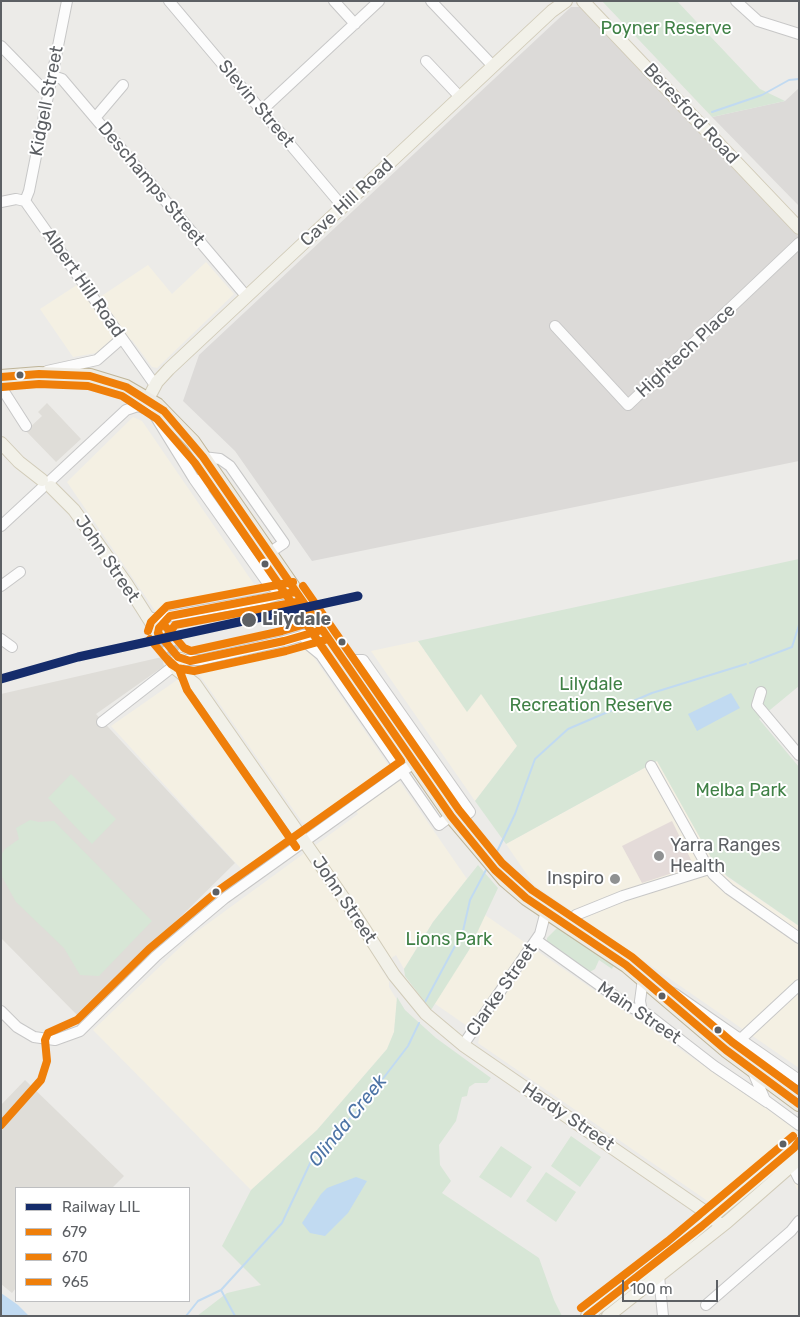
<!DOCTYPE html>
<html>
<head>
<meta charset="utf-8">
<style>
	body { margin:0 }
	#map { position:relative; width:800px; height:1317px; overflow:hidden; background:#ecebe8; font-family:Rubik,sans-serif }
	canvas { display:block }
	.frame { position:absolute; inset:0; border:2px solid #5d6064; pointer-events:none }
	.legend { position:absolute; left:15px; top:1187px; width:175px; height:115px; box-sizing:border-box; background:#fff; border:1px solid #bebfc1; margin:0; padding:6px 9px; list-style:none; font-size:15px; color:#5d6064 }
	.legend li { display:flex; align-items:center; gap:10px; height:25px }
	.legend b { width:25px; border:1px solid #bebfc1 }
	.scale { position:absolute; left:622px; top:1280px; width:96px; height:22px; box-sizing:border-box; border:2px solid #5d6064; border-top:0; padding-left:6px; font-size:15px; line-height:18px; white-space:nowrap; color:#5d6064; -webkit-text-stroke:4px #fff; paint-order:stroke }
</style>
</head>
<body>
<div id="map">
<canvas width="800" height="1317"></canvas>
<div class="frame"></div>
<ul class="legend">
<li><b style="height:6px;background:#152c6b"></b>Railway LIL</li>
<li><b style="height:6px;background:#ef7f0a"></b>679</li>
<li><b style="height:6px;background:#ef7f0a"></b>670</li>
<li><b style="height:6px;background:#ef7f0a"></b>965</li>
</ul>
<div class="scale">100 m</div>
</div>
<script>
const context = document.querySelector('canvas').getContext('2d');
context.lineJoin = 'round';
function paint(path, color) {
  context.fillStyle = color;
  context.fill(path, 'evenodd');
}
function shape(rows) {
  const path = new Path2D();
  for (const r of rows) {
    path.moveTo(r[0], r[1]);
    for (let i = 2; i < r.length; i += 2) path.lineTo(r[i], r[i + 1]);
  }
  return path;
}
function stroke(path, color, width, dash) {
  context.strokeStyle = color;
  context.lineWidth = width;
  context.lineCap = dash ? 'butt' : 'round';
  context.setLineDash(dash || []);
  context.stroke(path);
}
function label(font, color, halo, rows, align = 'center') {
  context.font = font + ' Rubik,sans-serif';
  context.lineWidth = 4;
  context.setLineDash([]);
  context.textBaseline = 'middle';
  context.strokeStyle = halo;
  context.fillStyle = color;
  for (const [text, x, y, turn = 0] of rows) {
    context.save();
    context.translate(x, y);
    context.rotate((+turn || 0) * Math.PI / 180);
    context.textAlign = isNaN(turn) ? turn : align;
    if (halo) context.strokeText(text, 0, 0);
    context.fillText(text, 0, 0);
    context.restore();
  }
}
paint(shape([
	[206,262,234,294,157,368,152,367,132,340,96,353,73,357,40,309,86,279,100,297,148,265,172,294],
	[133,417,142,421,258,590,156,612,67,482],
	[299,641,306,646,467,879,433,922,404,969,396,955,379,966,389,981,389,987,397,1000,394,1032,387,1049,317,1130,251,1190,93,1030,195,933,358,814,347,798,310,824,302,822,196,670,197,666],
	[418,641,467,711,481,693,517,746,475,801,371,651],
	[177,680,181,681,288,838,288,841,244,872,111,726],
	[657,761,713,861,727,877,799,926,799,1068,534,885,506,844],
	[485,915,799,1131,799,1193,791,1177,766,1160,712,1204,478,1043,480,1035,434,1003,469,950]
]), '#f4f0e3');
paint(shape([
	[571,7,582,7,799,237,799,461,312,561,235,451,183,401,199,355],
	[799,88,799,206,712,117,785,101]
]), '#dcdad8');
paint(shape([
	[47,403,81,439,56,462,26,431,42,416,38,412],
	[162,657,164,666,96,714,235,863,79,1017,1,938,1,694],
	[25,1080,124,1176,112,1188,16,1188,16,1288,12,1293,1,1284,1,1105]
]), '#dfddd8');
paint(shape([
	[672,821,694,866,642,883,622,846]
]), '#e4dbd9');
paint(shape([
	[602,1,677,1,760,89,785,101,712,117],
	[799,559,799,686,759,719,799,767,799,926,727,876,713,861,657,761,506,844,475,801,517,746,481,694,467,712,418,641],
	[71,774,116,819,92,844,48,798],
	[30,820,39,822,54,821,152,921,99,976,80,975,64,948,16,902,1,875,1,855,5,849,19,839,16,828],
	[478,865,498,888,469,950,431,1010,405,976,404,969,433,922],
	[557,928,614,965,612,969,599,960,595,969,588,973,547,944,547,938],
	[397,997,405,1010,436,1038,491,1078,487,1083,475,1083,469,1087,467,1096,462,1097,456,1121,439,1145,440,1165,451,1181,442,1193,539,1258,554,1300,562,1316,197,1316,227,1293,261,1285,222,1246,251,1190,317,1130,387,1049,394,1032],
	[571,1136,601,1157,580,1187,551,1166],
	[501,1146,532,1167,511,1198,479,1177],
	[546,1172,576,1192,556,1222,526,1201]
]), '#d7e6d6');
paint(shape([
	[731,693,740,708,697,731,688,714],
	[356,1177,367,1181,348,1213,325,1236,310,1233,302,1223,321,1194,327,1188],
	[1,1293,18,1305,29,1316,1,1316]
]), '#c1daf1');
stroke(shape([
	[712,112,762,95,789,80,799,79],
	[750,663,792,647,799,625],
	[494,858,515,814,535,759,568,729,652,693,746,664],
	[425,1002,463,931,470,900,487,868],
	[186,1316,198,1301,221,1290],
	[235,1316,221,1290,282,1223,313,1157,362,1106,408,1046,419,1023]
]), '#c1daf1', 2);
stroke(shape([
	[159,635,175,653]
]), '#c8c8c7', 12, [12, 6]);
stroke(shape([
	[304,603,317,622]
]), '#c8c8c7', 14, [14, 7]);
const minor = shape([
	[169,1,343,207],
	[334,1,355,24],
	[431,1,493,66],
	[736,1,758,21,799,34],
	[1,46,42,88,50,90],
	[426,61,460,97],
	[53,76,62,79,247,297],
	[261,111,379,1],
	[95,118,123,85],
	[25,201,29,191,67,1],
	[1,202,16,199,25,201,155,385],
	[555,326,628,405,799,243],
	[47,371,97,360,121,339],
	[1,387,26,426],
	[141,399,154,414,194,479,267,582,282,594],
	[203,457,220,459,230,466,284,543,269,553],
	[195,479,228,493],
	[51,480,126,410,138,406,150,410],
	[1,526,42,488],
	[1,586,20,572],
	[146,616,155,619,265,599,284,593],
	[303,635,310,646,321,655,439,825,451,816],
	[1,639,12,647],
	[186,660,201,660,284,641,322,630],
	[344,660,363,660,470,812,456,823],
	[761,692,757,705,799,755],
	[102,722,175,665],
	[651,766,703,859,713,874,729,889,799,938],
	[567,924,576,915,623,896,709,869],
	[536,940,630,1007,647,1014,714,1066,767,1102],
	[1,1011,17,1027,34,1037,55,1040,80,1031,156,956,225,898,428,753],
	[642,1012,640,1001,643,979,675,994,799,1080],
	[463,1045,540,934,546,911],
	[726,1050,739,1038,743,1037,799,985],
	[753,1072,765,1100,799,1125],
	[792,1165,799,1179],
	[659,1276,663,1316],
	[706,1305,791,1231,799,1221]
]);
const major = shape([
	[583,1,799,228],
	[148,399,157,382,169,369,552,11,566,1],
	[1,443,19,462,42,480],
	[51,487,74,510,126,583,159,635],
	[181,659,175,663,176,669,195,684,356,916,394,975,426,1014,463,1045,704,1211,722,1226],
	[587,1316,674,1249,799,1144],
	[608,1316,727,1222,799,1159]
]);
const highway = shape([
	[1,377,39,374,90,376,126,387,157,405,193,442,304,603],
	[317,622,451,816,505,880,526,898,626,965,726,1050,799,1104]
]);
stroke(minor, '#c7c7c7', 12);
stroke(major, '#d1cbb8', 14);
stroke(highway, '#bfb599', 16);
stroke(minor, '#fcfcfc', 10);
stroke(major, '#f2f1e9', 12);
stroke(highway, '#eeebe3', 14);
stroke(shape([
	[1,377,39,374,90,376,126,387,164,411,203,457,451,816,495,870,526,898,626,965,726,1050,799,1104],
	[158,633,178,657,190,661,284,641,322,630],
	[158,633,159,628,170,616,295,592],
	[587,1316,702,1226,794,1148,799,1141]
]), '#ef7f0a', 8);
stroke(shape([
	[168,635,175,625,297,602],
	[150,639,171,664,179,669,187,690,296,847],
	[166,658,177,668,194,671,286,651,325,640],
	[1,1125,41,1080,47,1061,45,1040,48,1033,77,1020,149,949,219,890,401,761,195,463,157,419,122,396,88,386,39,384,2,387]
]), '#ef7f0a', 8);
stroke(shape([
	[303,586,459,810,502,863,532,890,632,957,732,1042,799,1091],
	[166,627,184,648,191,651,282,631,319,620],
	[148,631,151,622,167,606,293,582],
	[581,1308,668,1241,793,1136]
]), '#ef7f0a', 8);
stroke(shape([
	[1,679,78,657,358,596]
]), '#152c6b', 9);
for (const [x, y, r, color] of [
	[20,375,4.5,"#5d6064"],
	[265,564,4.5,"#5d6064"],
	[249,620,8,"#5d6064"],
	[342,642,4.5,"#5d6064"],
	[659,856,6,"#8f9192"],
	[615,879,6,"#8f9192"],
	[216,892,4.5,"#5d6064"],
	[662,996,4.5,"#5d6064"],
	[718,1030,4.5,"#5d6064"],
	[783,1144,4.5,"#5d6064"]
]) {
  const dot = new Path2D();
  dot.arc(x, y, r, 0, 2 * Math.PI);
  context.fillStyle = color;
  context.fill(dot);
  stroke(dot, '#fff', 2);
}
label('18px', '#408146', '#fff', [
	["Poyner Reserve",666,29],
	["Lilydale",591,685],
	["Recreation Reserve",591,706],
	["Melba Park",741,791],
	["Lions Park",449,940]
]);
label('18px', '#5d6064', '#fff', [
	["Kidgell Street",47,101,-79],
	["Slevin Street",256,104,50],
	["Beresford Road",691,114,47],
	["Deschamps Street",151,184,50],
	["Cave Hill Road",347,203,-43],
	["Albert Hill Road",83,283,55],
	["Hightech Place",686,351,-43],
	["John Street",107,559,56],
	["John Street",344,900,56],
	["Clarke Street",502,990,-55],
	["Main Street",639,1013,34],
	["Hardy Street",568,1117,34]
]);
label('bold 18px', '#5d6064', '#fff', [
	["Lilydale",262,620]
], 'left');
label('18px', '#5d6064', '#fff', [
	["Yarra Ranges",670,846],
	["Health",670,867],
	["Inspiro",604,879,"right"]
], 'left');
label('italic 19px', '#4d74a6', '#fff', [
	["Olinda Creek",348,1121,-51]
]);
</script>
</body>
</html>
